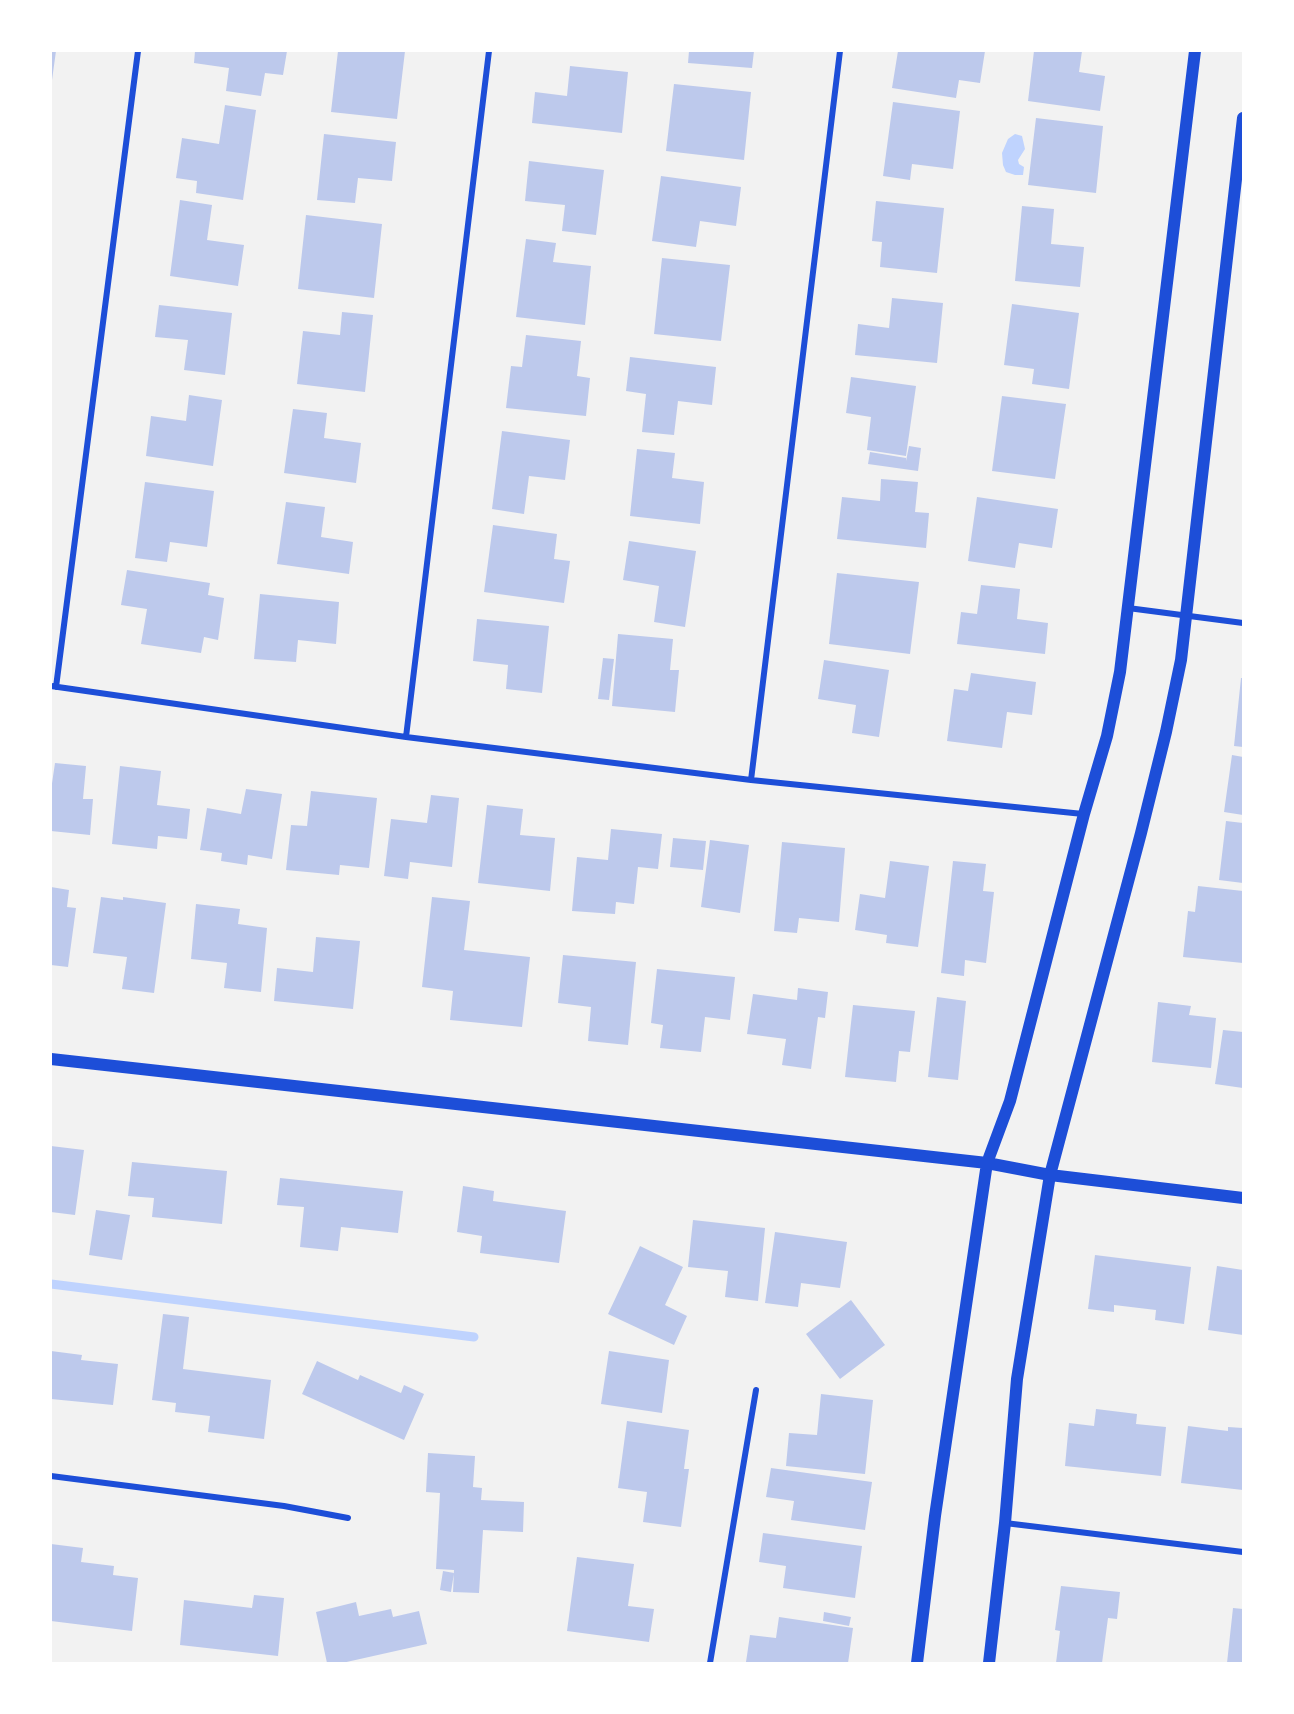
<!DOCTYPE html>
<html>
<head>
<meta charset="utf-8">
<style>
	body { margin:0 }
	#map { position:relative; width:1294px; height:1714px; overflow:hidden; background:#f2f2f2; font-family:"Roboto Condensed",sans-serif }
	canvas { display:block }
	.frame { position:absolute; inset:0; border:52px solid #fff; pointer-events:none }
</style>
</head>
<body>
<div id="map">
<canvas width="1294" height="1714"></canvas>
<div class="frame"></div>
</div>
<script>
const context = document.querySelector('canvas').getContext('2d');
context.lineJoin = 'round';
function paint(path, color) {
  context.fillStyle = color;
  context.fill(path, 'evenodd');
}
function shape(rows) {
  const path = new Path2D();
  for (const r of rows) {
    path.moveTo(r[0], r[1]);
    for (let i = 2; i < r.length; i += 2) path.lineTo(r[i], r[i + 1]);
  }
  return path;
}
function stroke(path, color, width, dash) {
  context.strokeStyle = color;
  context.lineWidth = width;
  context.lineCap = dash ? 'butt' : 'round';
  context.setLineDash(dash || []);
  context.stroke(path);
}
paint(shape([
	[1015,134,1022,136,1025,149,1018,160,1019,164,1024,167,1023,175,1015,175,1006,172,1003,165,1002,153,1008,139]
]), '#bfd3fe');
stroke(shape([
	[51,1284,474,1337]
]), '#bfd3fe', 9);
paint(shape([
	[51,51,56,51,52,80,51,80],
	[195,51,287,51,283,75,265,73,261,96,226,91,229,68,194,63],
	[338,51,405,51,397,119,331,112],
	[689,51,754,51,752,68,688,63],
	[898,51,985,51,980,83,959,80,956,98,892,88],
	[1034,51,1082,51,1079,72,1105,76,1100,111,1028,101],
	[570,66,628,72,622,133,532,123,535,92,567,96],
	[674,84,751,92,744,160,666,151],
	[893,102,960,111,953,169,912,164,910,180,883,176],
	[225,105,256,110,243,200,196,193,197,181,176,178,182,138,219,144],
	[1036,118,1103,126,1096,193,1028,185],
	[324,134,396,142,392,181,358,178,355,203,317,200],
	[529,161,604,170,596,235,562,231,565,205,525,201],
	[661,176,741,187,736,226,700,221,696,247,652,241],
	[180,200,212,205,207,240,244,245,238,286,170,276],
	[876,201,944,208,937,273,880,267,882,242,872,241],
	[1022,206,1054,209,1051,244,1084,247,1080,287,1015,281],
	[306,215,382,224,374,298,298,289],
	[526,239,556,243,553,262,591,266,585,325,516,317],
	[662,258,730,265,721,341,654,334],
	[892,298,943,303,937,363,855,355,858,324,889,328],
	[1012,304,1079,313,1069,389,1032,384,1034,369,1004,365],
	[159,305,232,313,225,375,184,370,188,340,155,337],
	[342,312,373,315,365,392,297,384,303,331,340,335],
	[526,335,581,341,577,376,590,378,586,416,506,408,511,366,522,367],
	[630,357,716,367,712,405,678,401,674,435,642,432,646,394,626,391],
	[851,377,916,386,906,456,867,450,871,417,846,413],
	[189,395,222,400,213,466,146,456,151,416,186,421],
	[1002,396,1066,404,1055,479,992,471],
	[293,409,327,413,324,438,361,443,356,483,284,473],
	[502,431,570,440,565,480,529,476,524,514,492,509],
	[909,446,921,448,918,471,868,464,870,452,906,458,906,461],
	[637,449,675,453,672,478,704,482,700,524,630,516],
	[881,479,918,482,915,512,929,513,926,548,837,539,842,497,880,501],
	[145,482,214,491,207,547,170,542,167,562,135,558],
	[977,497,1058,509,1052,548,1019,543,1015,568,968,561],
	[286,502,325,507,321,537,353,542,349,574,277,564],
	[493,525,557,534,554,559,570,561,564,603,484,592],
	[629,541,696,551,685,627,654,622,659,586,623,580],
	[127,570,210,583,208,595,224,598,218,640,204,637,201,653,141,644,147,609,121,605],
	[837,573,919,582,910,654,829,644],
	[981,585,1020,589,1017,619,1048,623,1045,654,957,644,961,612,977,614],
	[260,594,339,602,336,644,298,640,296,662,254,659],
	[477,619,549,626,542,693,506,689,508,665,473,661],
	[618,634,673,639,670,670,679,670,675,712,612,706],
	[603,658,614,659,609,700,598,699],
	[824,660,889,670,879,737,852,733,856,705,818,699],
	[971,673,1036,682,1032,715,1007,712,1002,748,947,741,954,689,968,691],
	[1241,678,1243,678,1243,747,1234,746],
	[1232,755,1243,757,1243,815,1224,812],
	[55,763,86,766,83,799,93,799,90,835,51,831,51,790],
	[120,766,161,771,157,805,190,809,187,839,158,836,157,849,112,844],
	[246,789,282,794,272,859,248,855,247,865,221,861,222,853,200,850,207,808,241,814],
	[311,791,377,798,369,868,340,865,339,875,286,870,291,825,307,826],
	[431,795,459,798,452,867,410,862,408,879,384,876,391,819,427,823],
	[487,805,523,809,520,835,555,838,550,891,478,883],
	[1226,821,1243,823,1243,883,1219,880],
	[611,829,662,834,658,869,638,867,634,904,616,902,615,914,572,911,577,857,608,860],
	[673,838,706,841,703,870,670,867],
	[710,840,749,845,740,913,701,907],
	[782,842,845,848,839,922,799,918,797,933,774,931],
	[890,861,929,866,918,947,886,943,887,935,855,930,860,894,885,898],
	[953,861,986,864,983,891,994,892,986,963,965,960,964,976,941,973],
	[1198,886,1243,891,1243,963,1183,957,1188,911,1195,912],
	[51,887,69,890,67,907,76,908,68,967,51,965],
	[101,897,123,900,123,897,166,903,154,993,122,989,127,957,93,953],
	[432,897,470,901,464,950,530,957,522,1027,450,1020,453,991,422,987],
	[196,904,240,909,238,924,267,928,261,992,224,988,227,963,191,959],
	[316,937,360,941,353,1009,274,1001,277,968,313,972],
	[563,955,636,962,628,1045,588,1041,591,1007,558,1003],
	[657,969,735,977,730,1020,705,1017,701,1052,660,1048,663,1025,651,1023],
	[798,988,828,992,825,1018,818,1017,811,1069,782,1065,786,1039,747,1034,753,994,797,1000],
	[937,997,966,1001,958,1080,928,1077],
	[1158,1002,1191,1006,1189,1015,1216,1018,1211,1068,1152,1062],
	[853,1005,915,1011,910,1052,899,1051,896,1082,845,1077],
	[1223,1030,1243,1032,1243,1088,1215,1084],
	[51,1146,84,1150,75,1215,51,1212],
	[132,1162,227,1171,222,1224,152,1217,154,1198,128,1196],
	[280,1178,403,1191,398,1233,341,1227,338,1251,300,1247,304,1207,277,1205],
	[463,1186,494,1191,493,1201,566,1211,559,1263,480,1253,482,1236,457,1232],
	[96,1210,130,1215,122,1260,89,1255],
	[693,1220,765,1228,758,1301,725,1297,728,1271,688,1267],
	[775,1232,847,1242,840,1288,801,1283,798,1307,765,1303],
	[640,1246,683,1267,665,1305,687,1316,674,1345,608,1314],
	[1095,1255,1191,1267,1184,1324,1155,1320,1156,1310,1114,1305,1114,1312,1088,1309],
	[1217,1266,1243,1270,1243,1335,1208,1330],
	[851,1300,885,1345,840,1379,806,1334],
	[163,1314,189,1317,183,1369,271,1380,264,1439,208,1432,210,1416,175,1412,176,1403,152,1400],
	[51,1351,82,1355,81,1360,118,1364,113,1405,51,1399],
	[609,1351,669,1360,662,1413,601,1404],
	[317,1361,358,1380,360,1375,401,1393,404,1385,424,1394,404,1440,302,1394],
	[821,1394,873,1400,865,1474,786,1466,789,1433,817,1435],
	[1096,1409,1137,1414,1136,1424,1166,1427,1161,1476,1065,1466,1069,1423,1094,1426],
	[627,1421,689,1430,684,1469,689,1469,681,1527,643,1522,647,1492,618,1488],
	[1188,1426,1228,1431,1228,1427,1243,1428,1243,1490,1181,1483],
	[428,1453,475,1456,473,1487,482,1488,481,1500,524,1502,523,1532,483,1530,479,1593,453,1592,454,1570,436,1569,440,1493,426,1492],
	[771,1468,872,1482,865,1530,791,1520,794,1501,766,1497],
	[763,1533,862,1546,855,1598,783,1588,786,1566,759,1562],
	[51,1544,83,1548,81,1562,114,1566,113,1575,138,1578,132,1631,51,1621],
	[577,1557,634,1564,628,1606,654,1609,649,1642,567,1631],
	[443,1571,454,1573,451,1592,440,1590],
	[1061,1586,1120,1592,1117,1619,1108,1618,1102,1663,1056,1663,1060,1631,1055,1630],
	[254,1595,284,1598,278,1656,180,1645,184,1600,252,1608],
	[356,1602,359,1616,391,1609,393,1617,419,1611,427,1644,342,1663,327,1663,316,1612],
	[1233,1608,1243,1609,1243,1663,1227,1663],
	[824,1612,851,1617,849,1626,823,1621],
	[779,1617,853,1628,848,1663,746,1662,750,1635,776,1638]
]), '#bdc9ec');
stroke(shape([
	[1128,608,1243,623],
	[51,686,406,737,751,780,1083,814],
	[56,687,138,51],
	[406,737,489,51],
	[751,780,840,51],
	[51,1476,284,1506,348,1518],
	[1005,1523,1243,1552],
	[710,1663,756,1390]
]), '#1d4ed8', 6);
stroke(shape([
	[51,1059,987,1163,1050,1175,1243,1198],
	[917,1663,935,1516,987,1163,1010,1101,1084,814,1107,736,1120,672,1195,51],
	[989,1663,1005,1523,1017,1379,1050,1175,1141,833,1166,732,1181,660,1243,118]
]), '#1d4ed8', 12);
</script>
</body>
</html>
